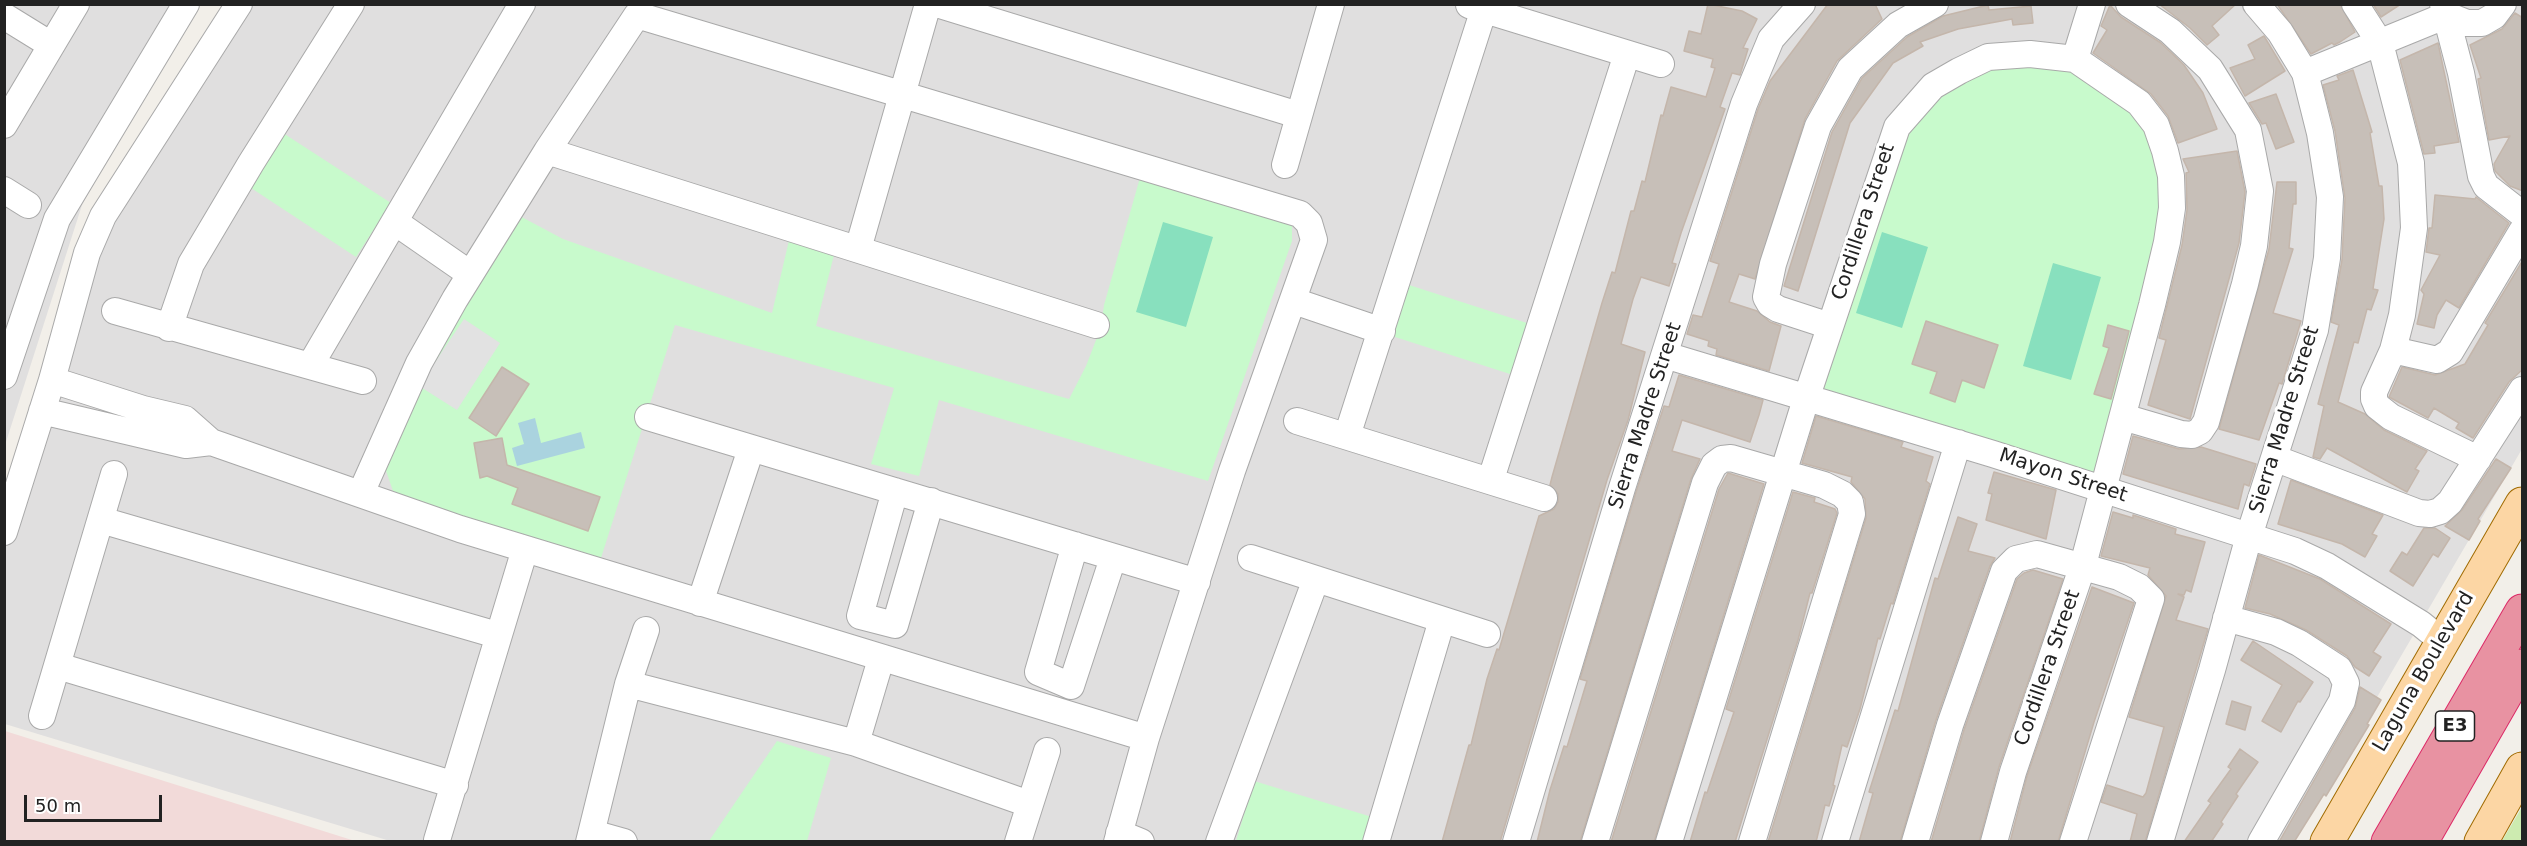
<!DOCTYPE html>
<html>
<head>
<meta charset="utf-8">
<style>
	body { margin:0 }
	#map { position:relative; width:2527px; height:846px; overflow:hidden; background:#f2efe9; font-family:"DejaVu Sans",sans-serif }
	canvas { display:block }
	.frame { position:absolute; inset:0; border:6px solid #222; pointer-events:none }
	.scale { position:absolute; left:24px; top:795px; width:138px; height:27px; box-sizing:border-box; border:3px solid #222; border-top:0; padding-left:8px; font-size:18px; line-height:21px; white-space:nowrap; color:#222; -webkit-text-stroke:4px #fff; paint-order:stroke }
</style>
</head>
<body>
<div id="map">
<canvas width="2527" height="846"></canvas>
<div class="frame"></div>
<div class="scale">50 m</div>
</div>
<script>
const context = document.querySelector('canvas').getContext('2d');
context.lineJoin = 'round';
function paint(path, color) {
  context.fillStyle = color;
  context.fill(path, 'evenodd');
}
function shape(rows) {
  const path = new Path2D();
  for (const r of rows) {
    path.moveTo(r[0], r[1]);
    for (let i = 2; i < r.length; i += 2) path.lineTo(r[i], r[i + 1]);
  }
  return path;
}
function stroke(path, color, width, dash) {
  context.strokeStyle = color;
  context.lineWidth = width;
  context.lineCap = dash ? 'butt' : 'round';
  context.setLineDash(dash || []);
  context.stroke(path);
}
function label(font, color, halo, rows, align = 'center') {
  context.font = font + ' "DejaVu Sans",sans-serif';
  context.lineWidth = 6;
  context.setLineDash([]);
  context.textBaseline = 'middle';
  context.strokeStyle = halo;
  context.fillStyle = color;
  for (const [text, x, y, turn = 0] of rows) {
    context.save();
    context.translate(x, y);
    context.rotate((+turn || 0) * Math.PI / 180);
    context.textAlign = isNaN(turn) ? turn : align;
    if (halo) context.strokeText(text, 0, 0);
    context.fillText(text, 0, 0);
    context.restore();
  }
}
paint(shape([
	[5,5,193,5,82,205,5,445],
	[224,5,2522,5,2522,449,2293,841,390,841,5,724,5,531,103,216]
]), '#e0dfdf');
paint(shape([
	[5,731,355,841,5,841]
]), '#f2dad9');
paint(shape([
	[2522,807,2522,841,2502,841]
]), '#cdebb0');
paint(shape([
	[2006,61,2081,71,2135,114,2156,149,2164,209,2099,480,1813,393,1899,131,1935,89],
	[283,133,391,203,356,257,248,186],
	[1141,174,1277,213,1292,226,1292,241,1208,481,939,400,919,476,871,464,894,388,675,325,601,558,414,503,393,491,384,465,412,389,516,214,563,239,772,313,790,236,835,251,816,326,1069,399,1086,366,1101,327,1104,305],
	[1409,285,1530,324,1513,375,1392,336],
	[777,741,831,758,807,841,709,841],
	[1254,781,1372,817,1364,841,1236,841]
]), '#c8facc');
paint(shape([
	[1163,222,1213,237,1186,327,1136,312],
	[1882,232,1928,247,1902,328,1856,313],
	[2053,263,2101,277,2071,380,2023,366]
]), '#88e0be');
paint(shape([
	[464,319,500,343,457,410,419,386]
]), '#e2e2e2');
paint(shape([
	[535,418,541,443,581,432,585,448,517,466,512,448,524,444,518,423]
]), '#aad3df');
const building = shape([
	[1708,4,1742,11,1757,19,1743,48,1748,49,1740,75,1732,73,1720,107,1725,109,1681,233,1672,263,1676,264,1669,286,1641,277,1633,299,1621,344,1645,352,1628,420,1607,480,1508,815,1500,842,1442,842,1469,745,1471,745,1487,679,1497,649,1499,650,1539,516,1554,509,1558,502,1558,494,1550,485,1552,477,1602,303,1612,272,1615,273,1631,211,1634,211,1642,181,1645,182,1661,115,1663,116,1671,87,1706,97,1715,68,1711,67,1713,59,1684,51,1689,31,1701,34,1708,4],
	[1828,4,1875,4,1882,19,1837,61,1805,119,1755,279,1739,274,1729,302,1757,311,1770,322,1781,326,1769,371,1716,355,1717,349,1708,346,1709,341,1687,334,1693,315,1702,317,1719,264,1710,261,1758,109,1770,81,1828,4],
	[2159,4,2236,4,2212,26,2219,35,2207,45,2190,28,2159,4],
	[2277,4,2340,4,2355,32,2340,42,2334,45,2332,43,2311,54,2277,4],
	[2373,4,2401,4,2381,17,2373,4],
	[1988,5,1989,10,2031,6,2033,23,2013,25,2012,19,1958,29,1920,42,1923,46,1893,63,1850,123,1798,291,1784,286,1832,132,1862,78,1907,37,1943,16,1988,5],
	[2110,5,2121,17,2161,43,2184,65,2203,93,2217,129,2178,143,2168,116,2151,94,2093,53,2107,30,2101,26,2110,5],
	[2515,13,2523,18,2523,191,2510,186,2495,171,2494,164,2510,136,2489,140,2478,79,2481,78,2470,45,2502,29,2515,13],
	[2264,36,2285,71,2245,96,2230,68,2255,59,2248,45,2264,36],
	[2438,43,2459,142,2434,146,2435,153,2424,154,2400,60,2438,43],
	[2353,70,2372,132,2370,133,2379,186,2382,186,2384,219,2373,289,2378,290,2371,310,2367,309,2358,343,2354,342,2338,402,2365,414,2384,430,2427,451,2415,469,2419,471,2407,492,2327,448,2320,459,2313,457,2324,406,2318,404,2339,325,2331,322,2342,260,2345,198,2335,131,2323,85,2339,80,2337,76,2353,70],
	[2276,94,2294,142,2276,149,2266,123,2262,124,2249,103,2276,94],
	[2237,151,2245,192,2239,243,2190,419,2148,405,2166,340,2159,338,2182,245,2187,210,2186,173,2189,172,2183,159,2237,151],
	[2277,182,2296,182,2296,204,2293,204,2289,248,2293,249,2273,313,2301,321,2282,384,2279,383,2259,440,2219,429,2269,249,2277,182],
	[2435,195,2475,199,2476,197,2509,223,2459,308,2446,300,2437,315,2434,328,2417,324,2424,294,2421,290,2440,255,2426,252,2429,228,2432,228,2435,195],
	[2523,260,2523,369,2509,382,2473,438,2456,428,2459,423,2434,408,2428,418,2389,397,2402,367,2435,375,2465,364,2488,325,2485,323,2523,260],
	[1926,321,1998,345,1984,388,1962,380,1955,402,1930,393,1937,372,1912,364,1926,321],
	[2108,325,2129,331,2111,399,2094,394,2109,348,2103,346,2108,325],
	[502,367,529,384,496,436,469,418,502,367],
	[1679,375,1763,400,1759,415,1750,442,1682,420,1672,451,1700,459,1691,479,1580,842,1537,842,1550,790,1564,746,1567,747,1587,681,1580,679,1636,492,1664,406,1669,407,1679,375],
	[1816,416,1903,442,1901,447,1933,457,1926,481,1930,484,1893,604,1891,603,1880,639,1878,638,1860,709,1847,747,1842,745,1833,785,1835,786,1829,806,1825,805,1816,842,1768,842,1866,518,1865,499,1851,482,1852,477,1802,463,1816,416],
	[2133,436,2179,449,2201,447,2256,464,2249,486,2244,484,2238,509,2123,474,2133,436],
	[502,438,507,465,600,497,588,531,512,504,518,488,487,476,480,478,474,443,502,438],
	[2496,459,2511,468,2478,519,2480,521,2469,540,2445,526,2462,510,2496,459],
	[1994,472,2056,490,2046,539,1986,520,1992,494,1988,493,1994,472],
	[1728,473,1764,484,1654,842,1611,842,1719,489,1728,473],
	[2291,480,2383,515,2372,534,2377,536,2365,557,2342,544,2278,524,2291,480],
	[1793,492,1815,498,1814,502,1835,509,1837,513,1812,593,1810,593,1798,640,1735,842,1690,842,1705,792,1707,793,1734,712,1726,709,1793,492],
	[2113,512,2133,518,2133,515,2176,529,2175,534,2205,542,2191,592,2186,590,2184,595,2178,594,2184,597,2176,620,2208,629,2145,842,2130,842,2137,814,2101,802,2107,785,2143,797,2146,793,2164,727,2129,717,2166,596,2148,575,2150,568,2101,556,2113,512],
	[1958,517,1977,524,1968,551,1995,558,1990,566,1936,720,1900,842,1859,842,1873,793,1869,792,1877,767,1895,710,1898,711,1935,578,1938,579,1958,517],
	[2424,528,2435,528,2450,538,2438,557,2433,554,2413,586,2390,571,2402,552,2407,555,2424,528],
	[2259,555,2320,579,2391,624,2373,652,2381,657,2369,676,2355,667,2347,656,2306,630,2270,614,2245,608,2259,555],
	[2033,570,2063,579,1999,767,1979,842,1931,842,1964,730,2017,579,2024,573,2033,570],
	[2092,587,2134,603,2094,722,2058,842,2010,842,2027,776,2092,587],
	[2253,641,2313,682,2300,702,2298,701,2281,732,2262,721,2282,685,2241,660,2253,641],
	[2360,687,2381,700,2367,724,2369,725,2326,796,2324,794,2294,842,2279,842,2355,708,2360,687],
	[2232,701,2251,707,2245,730,2226,724,2232,701],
	[2240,749,2258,762,2236,794,2238,796,2221,822,2223,824,2211,842,2184,842,2211,803,2208,801,2231,769,2228,767,2240,749]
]);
paint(building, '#c7bfb8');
stroke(building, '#c4b6ab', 1.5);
const minor = shape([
	[937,4,1298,115],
	[2355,4,2380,43,2411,163,2414,228,2402,315,2393,350,2374,392,2374,399,2377,406,2391,417,2478,459],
	[2443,4,2461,73,2481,176,2486,186,2522,214],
	[1469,5,1661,64],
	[4,16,51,45],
	[2075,59,2092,4],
	[2305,73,2447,15,2467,23,2482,23,2494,16,2503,4],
	[4,125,76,4],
	[547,151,1096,325],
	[1285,165,1331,4],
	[4,190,28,205],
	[395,222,470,274],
	[858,249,928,4],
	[1294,301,1382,331],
	[115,311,363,381],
	[1830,326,1778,309,1770,304,1766,297,1773,264,1818,126,1850,69,1898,25,1935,4],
	[169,328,191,264,251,163,351,4],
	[2393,350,2437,360,2450,352,2522,231],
	[1665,355,1993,454,2295,551,2327,566,2421,624,2442,641],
	[311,364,522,4],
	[4,376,57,219,186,4],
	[52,380,143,409,185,419,211,442,460,529,1146,738],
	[42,411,186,445,211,442],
	[648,417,1197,582],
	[2123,417,2181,434,2192,435,2200,431,2206,422,2245,284,2254,246,2260,191,2248,130,2210,69,2170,31,2129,4],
	[1297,421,1544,498],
	[1347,436,1484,9],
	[2274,458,2419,513,2430,514,2440,511,2450,502,2522,390],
	[1491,479,1627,54],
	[895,491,860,616,895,625,931,501],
	[361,493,419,363,455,299,547,151,637,15,1300,214,1309,223,1314,240,1232,471,1146,738,1117,842],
	[101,520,497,635],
	[4,532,52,380,87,253,103,216,239,4],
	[1075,545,1038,672,1071,686,1113,558],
	[1251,558,1487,634],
	[700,603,751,449],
	[2226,618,2276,632,2299,643,2339,669,2346,683,2342,701,2261,842],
	[58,666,455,785],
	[628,684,856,743,1029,804],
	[42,716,114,474],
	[856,743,881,659],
	[592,833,624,842],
	[1119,833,1141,842],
	[437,840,525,549],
	[589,842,628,684,646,630],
	[1018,842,1047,751],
	[1219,842,1316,579],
	[1376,842,1442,620],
	[1516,842,1622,488,1744,104,1771,39,1802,4],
	[1595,842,1705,483,1714,465,1722,459,1731,458,1824,485,1842,494,1850,502,1852,514,1752,842],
	[1669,842,1806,399,1897,127,1933,86,1959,71,1988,57,2030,54,2075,59,2139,103,2156,125,2165,151,2171,176,2172,208,2167,242,2152,305,2083,565,2013,772,1994,842],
	[1835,842,1958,443],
	[1915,842,1950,725,2004,571,2016,559,2037,554,2119,577,2139,587,2151,599,2073,842],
	[2160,842,2212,670,2249,536,2315,330,2327,258,2330,197,2320,133,2305,73,2280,32,2256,4]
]);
const major = shape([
	[2327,842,2522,504],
	[2481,842,2522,769]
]);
const highway = shape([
	[2388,842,2522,611],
	[2421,842,2522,666]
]);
stroke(minor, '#a9a9a9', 28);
stroke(major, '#a06b00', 35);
stroke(highway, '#dc2a67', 35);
stroke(minor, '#fff', 26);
stroke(major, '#fcd6a4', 33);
stroke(highway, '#e892a2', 33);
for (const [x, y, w] of [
	[2455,726,39]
]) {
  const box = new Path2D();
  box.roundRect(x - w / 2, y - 15, w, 30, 4.5);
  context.fillStyle = '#fff';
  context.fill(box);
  stroke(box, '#222', 1.5);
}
label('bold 18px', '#222', null, [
	["E3",2455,726]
]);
label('20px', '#222', '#fff', [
	["Cordillera Street",1864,222,-72],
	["Sierra Madre Street",1646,416,-72],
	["Sierra Madre Street",2285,420,-73],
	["Mayon Street",2063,476,18],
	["Cordillera Street",2048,668,-71],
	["Laguna Boulevard",2424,672,-60]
]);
</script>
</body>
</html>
